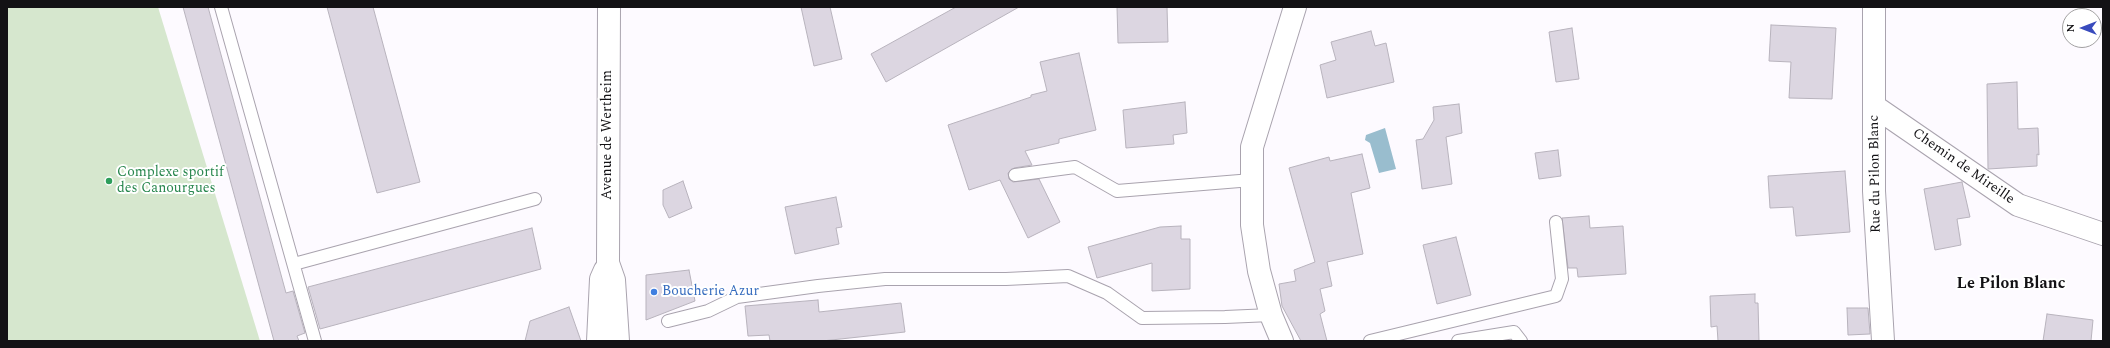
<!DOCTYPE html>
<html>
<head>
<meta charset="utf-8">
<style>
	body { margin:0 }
	#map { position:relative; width:2110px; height:348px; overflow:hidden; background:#fdfaff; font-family:Spectral,serif }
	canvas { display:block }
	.frame { position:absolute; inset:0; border:8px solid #131215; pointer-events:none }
	.north { position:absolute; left:2062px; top:8px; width:40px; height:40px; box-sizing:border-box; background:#fff; border:1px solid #a1a0a1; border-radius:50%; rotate:270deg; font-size:11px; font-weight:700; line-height:16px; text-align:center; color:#131215 }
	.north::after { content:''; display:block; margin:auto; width:14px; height:18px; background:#394bbd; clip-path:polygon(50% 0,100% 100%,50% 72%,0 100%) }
</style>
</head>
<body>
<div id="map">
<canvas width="2110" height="348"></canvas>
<div class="frame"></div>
<div class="north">N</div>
</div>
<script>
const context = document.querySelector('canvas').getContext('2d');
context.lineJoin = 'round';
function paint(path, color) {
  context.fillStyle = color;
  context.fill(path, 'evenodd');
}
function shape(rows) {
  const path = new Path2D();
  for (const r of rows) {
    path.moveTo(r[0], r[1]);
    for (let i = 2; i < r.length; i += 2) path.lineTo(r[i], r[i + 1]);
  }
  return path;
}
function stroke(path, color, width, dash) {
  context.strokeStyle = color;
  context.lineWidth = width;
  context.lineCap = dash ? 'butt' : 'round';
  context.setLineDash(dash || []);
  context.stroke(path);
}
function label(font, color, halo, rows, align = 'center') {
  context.font = font + ' Spectral,serif';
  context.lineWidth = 4;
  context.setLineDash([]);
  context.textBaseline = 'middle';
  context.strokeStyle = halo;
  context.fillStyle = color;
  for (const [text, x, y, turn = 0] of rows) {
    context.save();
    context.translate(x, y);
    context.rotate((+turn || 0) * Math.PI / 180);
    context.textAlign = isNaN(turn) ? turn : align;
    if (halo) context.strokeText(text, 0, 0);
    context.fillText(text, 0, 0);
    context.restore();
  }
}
paint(shape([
	[7,7,158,7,260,341,7,341]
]), '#d6e7ce');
paint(shape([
	[1385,128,1396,169,1379,173,1370,143,1365,140,1366,135]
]), '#99bdce');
const building = shape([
	[183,7,208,7,286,293,293,291,305,333,297,336,299,341,274,341,183,7],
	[327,7,373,7,420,182,377,193,327,7],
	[801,7,830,7,842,59,814,66,801,7],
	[956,7,1019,7,886,82,871,54,956,7],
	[1117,7,1167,7,1168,42,1118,43,1117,7],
	[1771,25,1836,28,1832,99,1789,98,1791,62,1769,61,1771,25],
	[1572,28,1579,79,1556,82,1549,32,1572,28],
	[1371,31,1375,46,1386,43,1394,82,1327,98,1320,65,1336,60,1331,42,1371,31],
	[1079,53,1096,130,1059,139,1059,143,1025,151,1032,165,1014,168,1008,173,1009,179,1013,182,1039,179,1060,222,1028,238,1000,180,969,190,948,125,1031,97,1031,95,1047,91,1040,62,1079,53],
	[2017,82,2018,129,2038,128,2039,155,2037,154,2037,166,1988,169,1987,84,2017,82],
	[1185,102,1187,133,1173,135,1174,144,1126,148,1123,110,1185,102],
	[1459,104,1462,133,1446,137,1452,184,1422,189,1416,140,1423,139,1434,120,1433,107,1459,104],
	[1558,150,1561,176,1539,179,1535,153,1558,150],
	[1362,154,1370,188,1351,193,1363,254,1327,262,1332,286,1320,289,1325,311,1320,314,1327,341,1301,341,1282,306,1279,284,1296,281,1294,270,1315,262,1289,168,1329,157,1330,161,1362,154],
	[1845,171,1850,232,1796,236,1793,207,1770,208,1768,176,1845,171],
	[683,181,692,208,669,218,663,205,663,190,683,181],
	[1962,182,1970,217,1957,219,1961,245,1935,250,1924,189,1962,182],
	[836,197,842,227,836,228,839,244,795,254,785,207,836,197],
	[1589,216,1590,228,1623,226,1626,274,1578,277,1577,268,1568,268,1562,218,1589,216],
	[1181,226,1181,239,1190,239,1190,289,1152,291,1152,263,1097,278,1088,247,1160,227,1181,226],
	[532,228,541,269,320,329,308,287,532,228],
	[1456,237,1471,295,1437,304,1423,245,1456,237],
	[689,270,695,301,646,320,646,275,689,270],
	[1755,294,1755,303,1758,303,1759,341,1718,341,1717,326,1711,327,1710,296,1755,294],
	[818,300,819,312,901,303,905,332,822,341,770,341,769,335,748,336,745,306,818,300],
	[569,307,581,341,525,341,530,321,569,307],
	[1847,308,1868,308,1870,334,1848,335,1847,308],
	[2047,314,2093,320,2091,341,2043,341,2047,314]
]);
paint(building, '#dcd6e1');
stroke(building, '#b8b3bd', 1);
const service = shape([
	[221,7,315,341],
	[1015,175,1075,167,1117,191,1252,180],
	[294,264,535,199],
	[668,321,708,311,737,297,818,286,885,279,1006,279,1068,276,1107,293,1142,318,1225,317,1271,315],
	[1370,341,1556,296,1562,279,1556,222],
	[1458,341,1514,332,1521,341]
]);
const minor = shape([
	[1874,7,1874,191,1883,341],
	[1874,106,2018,205,2103,234],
	[1282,341,1271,315,1259,271,1252,225,1252,147,1295,7]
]);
const tertiary = shape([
	[609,7,608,263,614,280,618,341],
	[598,341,601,279,605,270]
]);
stroke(service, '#a9a3ae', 14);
stroke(minor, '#a9a3ae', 24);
stroke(tertiary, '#a9a3ae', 24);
stroke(service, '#fff', 12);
stroke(minor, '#fff', 22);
stroke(tertiary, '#fff', 22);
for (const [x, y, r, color] of [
	[109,181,4,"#2e9e5b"],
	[654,292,4,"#3f7fe0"]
]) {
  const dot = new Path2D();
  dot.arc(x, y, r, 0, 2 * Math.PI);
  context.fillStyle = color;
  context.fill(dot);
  stroke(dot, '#fff', 1.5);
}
label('14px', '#131215', '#fff', [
	["Avenue de Wertheim",608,135,-90],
	["Chemin de Mireille",1963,167,35],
	["Rue du Pilon Blanc",1876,174,-91]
]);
label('14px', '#27864d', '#fff', [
	["Complexe sportif",117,173],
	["des Canourgues",117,189]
], 'left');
label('14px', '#366cbe', '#fff', [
	["Boucherie Azur",662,292]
], 'left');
label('bold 16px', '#131215', '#fff', [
	["Le Pilon Blanc",2011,285]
]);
</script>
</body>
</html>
